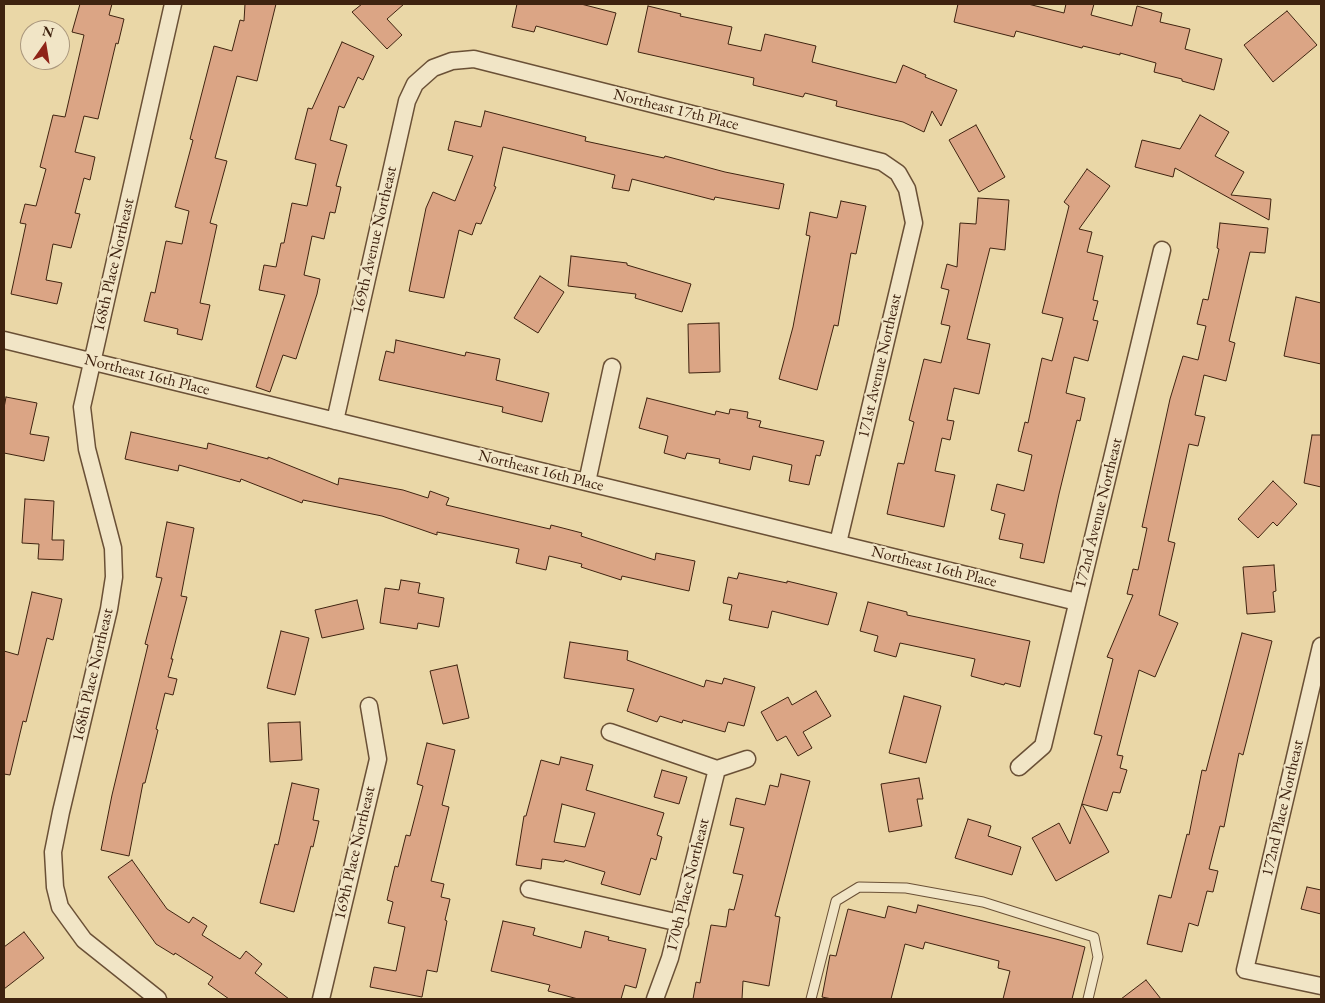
<!DOCTYPE html>
<html>
<head>
<meta charset="utf-8">
<style>
	body { margin:0 }
	#map { position:relative; width:1325px; height:1003px; overflow:hidden; background:#ead7a7; font-family:"EB Garamond",serif }
	canvas { display:block }
	.frame { position:absolute; inset:0; border:5px solid #3f2310; pointer-events:none }
	.north { position:absolute; left:20px; top:20px; width:50px; height:50px; box-sizing:border-box; background:#f1e5c6; border:1px solid #aa977d; border-radius:50%; rotate:13deg; font-size:14px; font-weight:700; line-height:20px; text-align:center; color:#3f2310 }
	.north::after { content:''; display:block; margin:auto; width:18px; height:22px; background:#8f2418; clip-path:polygon(50% 0,100% 100%,50% 72%,0 100%) }
</style>
</head>
<body>
<div id="map">
<canvas width="1325" height="1003"></canvas>
<div class="frame"></div>
<div class="north">N</div>
</div>
<script>
const context = document.querySelector('canvas').getContext('2d');
context.lineJoin = 'round';
function paint(path, color) {
  context.fillStyle = color;
  context.fill(path, 'evenodd');
}
function shape(rows) {
  const path = new Path2D();
  for (const r of rows) {
    path.moveTo(r[0], r[1]);
    for (let i = 2; i < r.length; i += 2) path.lineTo(r[i], r[i + 1]);
  }
  return path;
}
function stroke(path, color, width, dash) {
  context.strokeStyle = color;
  context.lineWidth = width;
  context.lineCap = dash ? 'butt' : 'round';
  context.setLineDash(dash || []);
  context.stroke(path);
}
function label(font, color, halo, rows, align = 'center') {
  context.font = font + ' "EB Garamond",serif';
  context.lineWidth = 4.5;
  context.setLineDash([]);
  context.textBaseline = 'middle';
  context.strokeStyle = halo;
  context.fillStyle = color;
  for (const [text, x, y, turn = 0] of rows) {
    context.save();
    context.translate(x, y);
    context.rotate((+turn || 0) * Math.PI / 180);
    context.textAlign = isNaN(turn) ? turn : align;
    if (halo) context.strokeText(text, 0, 0);
    context.fillText(text, 0, 0);
    context.restore();
  }
}
const building = shape([
	[80,4,112,4,109,15,124,19,118,44,116,43,98,119,84,116,75,152,95,157,90,180,84,178,75,213,80,214,71,248,53,244,46,280,62,283,57,304,11,294,26,224,20,223,25,204,36,206,46,169,40,167,53,115,65,117,84,35,72,32,80,4],
	[245,4,276,4,257,81,237,76,215,158,227,161,210,223,217,225,200,303,210,305,202,340,177,334,178,329,144,321,151,292,155,293,166,241,182,244,189,211,175,207,193,140,190,139,214,46,232,51,240,20,244,21,245,4],
	[362,4,404,4,387,19,402,35,387,49,352,12,362,4],
	[517,4,581,4,616,13,607,45,536,26,534,32,512,27,517,4],
	[958,4,1028,4,1064,13,1066,4,1094,4,1091,15,1132,26,1137,6,1162,13,1160,22,1190,29,1185,49,1222,59,1214,90,1182,81,1182,79,1154,72,1156,63,1120,53,1120,55,1083,46,1082,48,1016,31,1014,37,954,22,958,4],
	[648,6,681,14,680,16,732,27,728,44,761,51,765,34,816,46,812,62,896,83,903,65,926,75,925,77,957,90,941,126,932,111,924,132,903,122,836,106,837,101,805,93,803,97,753,85,754,78,638,52,648,6],
	[1287,11,1317,45,1273,82,1244,45,1287,11],
	[342,42,374,56,363,80,358,77,344,108,339,106,330,140,347,145,336,186,341,187,335,213,330,212,324,239,312,236,304,275,320,279,317,294,296,359,283,355,270,392,256,387,285,295,259,290,264,265,276,267,281,243,284,243,292,203,307,206,316,164,295,159,308,108,312,109,342,42],
	[485,111,586,137,585,141,664,158,665,156,725,172,784,184,779,209,715,197,714,200,632,179,629,191,612,188,615,175,503,147,494,186,496,187,481,224,476,223,472,235,459,230,444,298,409,291,426,208,433,192,455,201,473,156,448,150,455,121,481,127,485,111],
	[1200,115,1229,132,1215,156,1244,172,1231,195,1271,199,1269,220,1175,168,1173,177,1135,167,1142,140,1180,149,1200,115],
	[976,125,1005,177,979,192,949,140,976,125],
	[1087,169,1110,186,1079,229,1092,232,1087,252,1103,256,1093,300,1098,301,1093,320,1098,321,1088,361,1074,357,1066,393,1085,398,1080,421,1077,420,1059,494,1044,563,1020,558,1023,544,999,539,1005,514,991,510,997,484,1024,491,1032,455,1018,451,1025,422,1028,423,1042,358,1052,361,1063,318,1042,313,1069,206,1064,202,1087,169],
	[978,198,1009,200,1005,250,990,248,967,339,990,344,979,394,954,388,947,420,954,421,950,440,942,438,935,471,955,475,944,527,887,514,898,463,904,464,914,422,909,420,924,359,941,363,950,326,941,324,949,290,941,288,947,264,957,267,960,223,976,224,978,198],
	[841,201,866,206,856,254,851,253,838,326,834,325,817,390,779,379,793,327,810,236,806,235,810,212,837,218,841,201],
	[1220,223,1268,228,1265,253,1250,252,1229,341,1235,343,1226,381,1204,375,1195,415,1205,417,1198,446,1189,444,1168,541,1175,543,1159,615,1178,623,1155,677,1139,670,1117,755,1123,756,1120,768,1127,770,1120,793,1113,792,1107,811,1082,804,1109,852,1056,881,1032,838,1059,823,1070,844,1102,736,1094,734,1113,659,1107,657,1133,595,1127,594,1133,569,1138,570,1147,528,1142,527,1170,399,1183,356,1198,360,1206,326,1197,324,1203,299,1208,300,1219,249,1217,248,1220,223],
	[571,256,627,263,627,265,691,284,682,312,635,298,636,294,568,286,571,256],
	[540,276,564,292,538,333,514,318,540,276],
	[1296,297,1321,303,1321,364,1284,356,1296,297],
	[719,323,720,372,689,373,688,324,719,323],
	[396,340,465,356,466,352,500,359,496,380,549,393,542,422,502,412,503,407,379,380,386,351,394,353,396,340],
	[6,397,37,403,30,434,49,437,44,461,4,453,4,408,6,397],
	[647,398,715,415,716,411,729,414,730,409,748,412,747,418,761,421,759,427,824,441,820,456,816,455,809,485,789,481,792,465,753,456,750,470,719,463,720,459,687,453,685,459,664,453,668,436,639,428,647,398],
	[131,432,207,449,208,443,268,459,268,457,338,485,339,478,403,490,428,498,430,491,449,498,446,505,550,529,551,525,582,533,581,536,655,560,656,553,695,561,689,591,622,576,621,580,581,567,582,564,549,556,546,570,516,563,519,549,437,532,437,535,382,516,303,500,302,503,241,479,240,482,179,465,178,471,125,459,131,432],
	[1312,435,1321,435,1321,487,1304,483,1312,435],
	[1273,481,1297,504,1277,526,1273,522,1258,538,1238,519,1273,481],
	[25,499,54,501,52,540,64,540,63,560,38,559,39,544,22,543,25,499],
	[167,522,194,528,181,596,187,597,171,659,173,659,168,677,177,679,173,695,165,693,156,729,158,730,145,783,143,783,129,856,101,850,112,795,148,645,145,644,162,578,156,577,167,522],
	[1274,565,1276,591,1273,592,1275,612,1247,614,1243,567,1274,565],
	[739,573,787,583,787,581,837,593,828,625,772,611,768,628,729,620,732,605,723,603,728,577,737,579,739,573],
	[401,580,420,583,418,593,444,598,439,627,418,623,417,629,380,623,385,588,399,590,401,580],
	[32,592,62,599,53,640,47,638,26,722,23,721,10,775,4,774,4,651,18,655,32,592],
	[357,600,364,629,322,638,315,610,357,600],
	[868,602,907,612,907,615,1030,641,1020,687,1005,683,1004,685,971,676,975,659,900,643,896,657,874,651,878,636,860,631,868,602],
	[281,631,309,638,295,695,267,688,281,631],
	[1242,633,1272,641,1243,755,1239,753,1224,827,1220,826,1209,869,1218,871,1213,892,1207,891,1198,926,1189,923,1182,952,1147,944,1159,895,1171,898,1187,834,1189,835,1202,770,1206,771,1242,633],
	[570,642,628,651,627,660,704,687,706,680,722,684,724,678,755,687,744,726,728,722,725,732,683,720,682,723,660,716,657,722,627,711,634,689,564,678,570,642],
	[457,665,469,718,443,724,430,671,457,665],
	[816,691,831,716,803,732,812,748,798,756,786,736,777,741,761,712,788,697,792,705,816,691],
	[904,696,941,706,926,763,889,753,904,696],
	[300,722,302,760,270,762,268,723,300,722],
	[427,743,455,750,442,805,449,807,431,881,444,884,441,897,450,899,445,920,447,921,437,972,427,970,422,997,370,987,374,967,396,971,405,927,388,923,393,902,387,900,395,866,398,867,406,835,410,836,423,786,417,784,427,743],
	[561,757,593,765,586,790,664,813,657,835,662,837,656,860,651,858,640,895,601,884,605,872,565,860,564,862,542,859,541,869,516,865,524,816,526,816,541,760,559,765,561,757],
	[562,804,595,813,585,847,554,842,562,804],
	[662,770,687,777,679,804,654,797,662,770],
	[781,774,810,781,775,916,780,917,769,986,743,981,742,999,693,999,696,982,700,983,711,925,726,927,729,909,734,910,743,875,733,873,744,828,730,825,736,798,765,805,770,785,778,787,781,774],
	[919,778,923,799,917,799,922,826,889,832,881,784,919,778],
	[292,783,319,789,313,820,319,821,313,847,311,846,294,912,260,903,275,844,278,845,292,783],
	[968,819,991,826,988,836,1021,847,1012,875,955,858,968,819],
	[132,860,167,909,189,923,193,917,207,926,202,935,240,959,246,951,262,964,255,973,289,999,229,999,208,984,213,977,175,953,174,955,156,944,108,877,132,860],
	[1307,887,1321,890,1321,914,1301,909,1307,887],
	[918,905,1056,939,1085,947,1072,999,1003,999,1010,971,998,968,999,961,925,942,923,949,905,944,891,999,832,999,822,997,830,955,836,956,848,909,885,918,888,906,916,913,918,905],
	[503,921,535,928,533,935,581,948,585,931,609,937,608,940,646,949,636,988,625,985,621,999,578,999,548,991,550,985,491,971,503,921],
	[24,932,44,958,4,989,4,947,24,932],
	[1146,980,1161,999,1121,999,1146,980]
]);
paint(building, '#dba585');
stroke(building, '#3f2310', 1);
const lane = shape([
	[811,999,836,901,859,887,906,888,983,902,1094,937,1098,957,1088,999]
]);
const street = shape([
	[4,340,1077,602],
	[335,421,407,101,415,84,433,68,452,61,474,59,882,162,898,173,907,189,914,223,838,543],
	[587,482,612,367],
	[1321,646,1245,970,1321,986],
	[610,732,717,769,747,759],
	[1019,767,1043,746,1162,250],
	[529,889,680,923],
	[158,999,84,940,60,907,55,887,53,852,61,812,109,609,114,577,113,548,87,449,82,407,173,4],
	[321,999,378,759,369,706],
	[655,999,670,958,717,769]
]);
stroke(lane, '#6a5036', 11);
stroke(street, '#6a5036', 19);
stroke(lane, '#f1e5c6', 9);
stroke(street, '#f1e5c6', 16);
label('16px', '#3f2310', '#f1e5c6', [
	["Northeast 17th Place",676,110,14],
	["169th Avenue Northeast",375,240,-77],
	["168th Place Northeast",114,265,-77],
	["171st Avenue Northeast",880,366,-77],
	["Northeast 16th Place",147,375,14],
	["Northeast 16th Place",541,471,14],
	["172nd Avenue Northeast",1099,513,-76],
	["Northeast 16th Place",934,567,14],
	["168th Place Northeast",93,675,-77],
	["172nd Place Northeast",1283,808,-77],
	["169th Place Northeast",355,853,-77],
	["170th Place Northeast",688,885,-76]
]);
</script>
</body>
</html>
